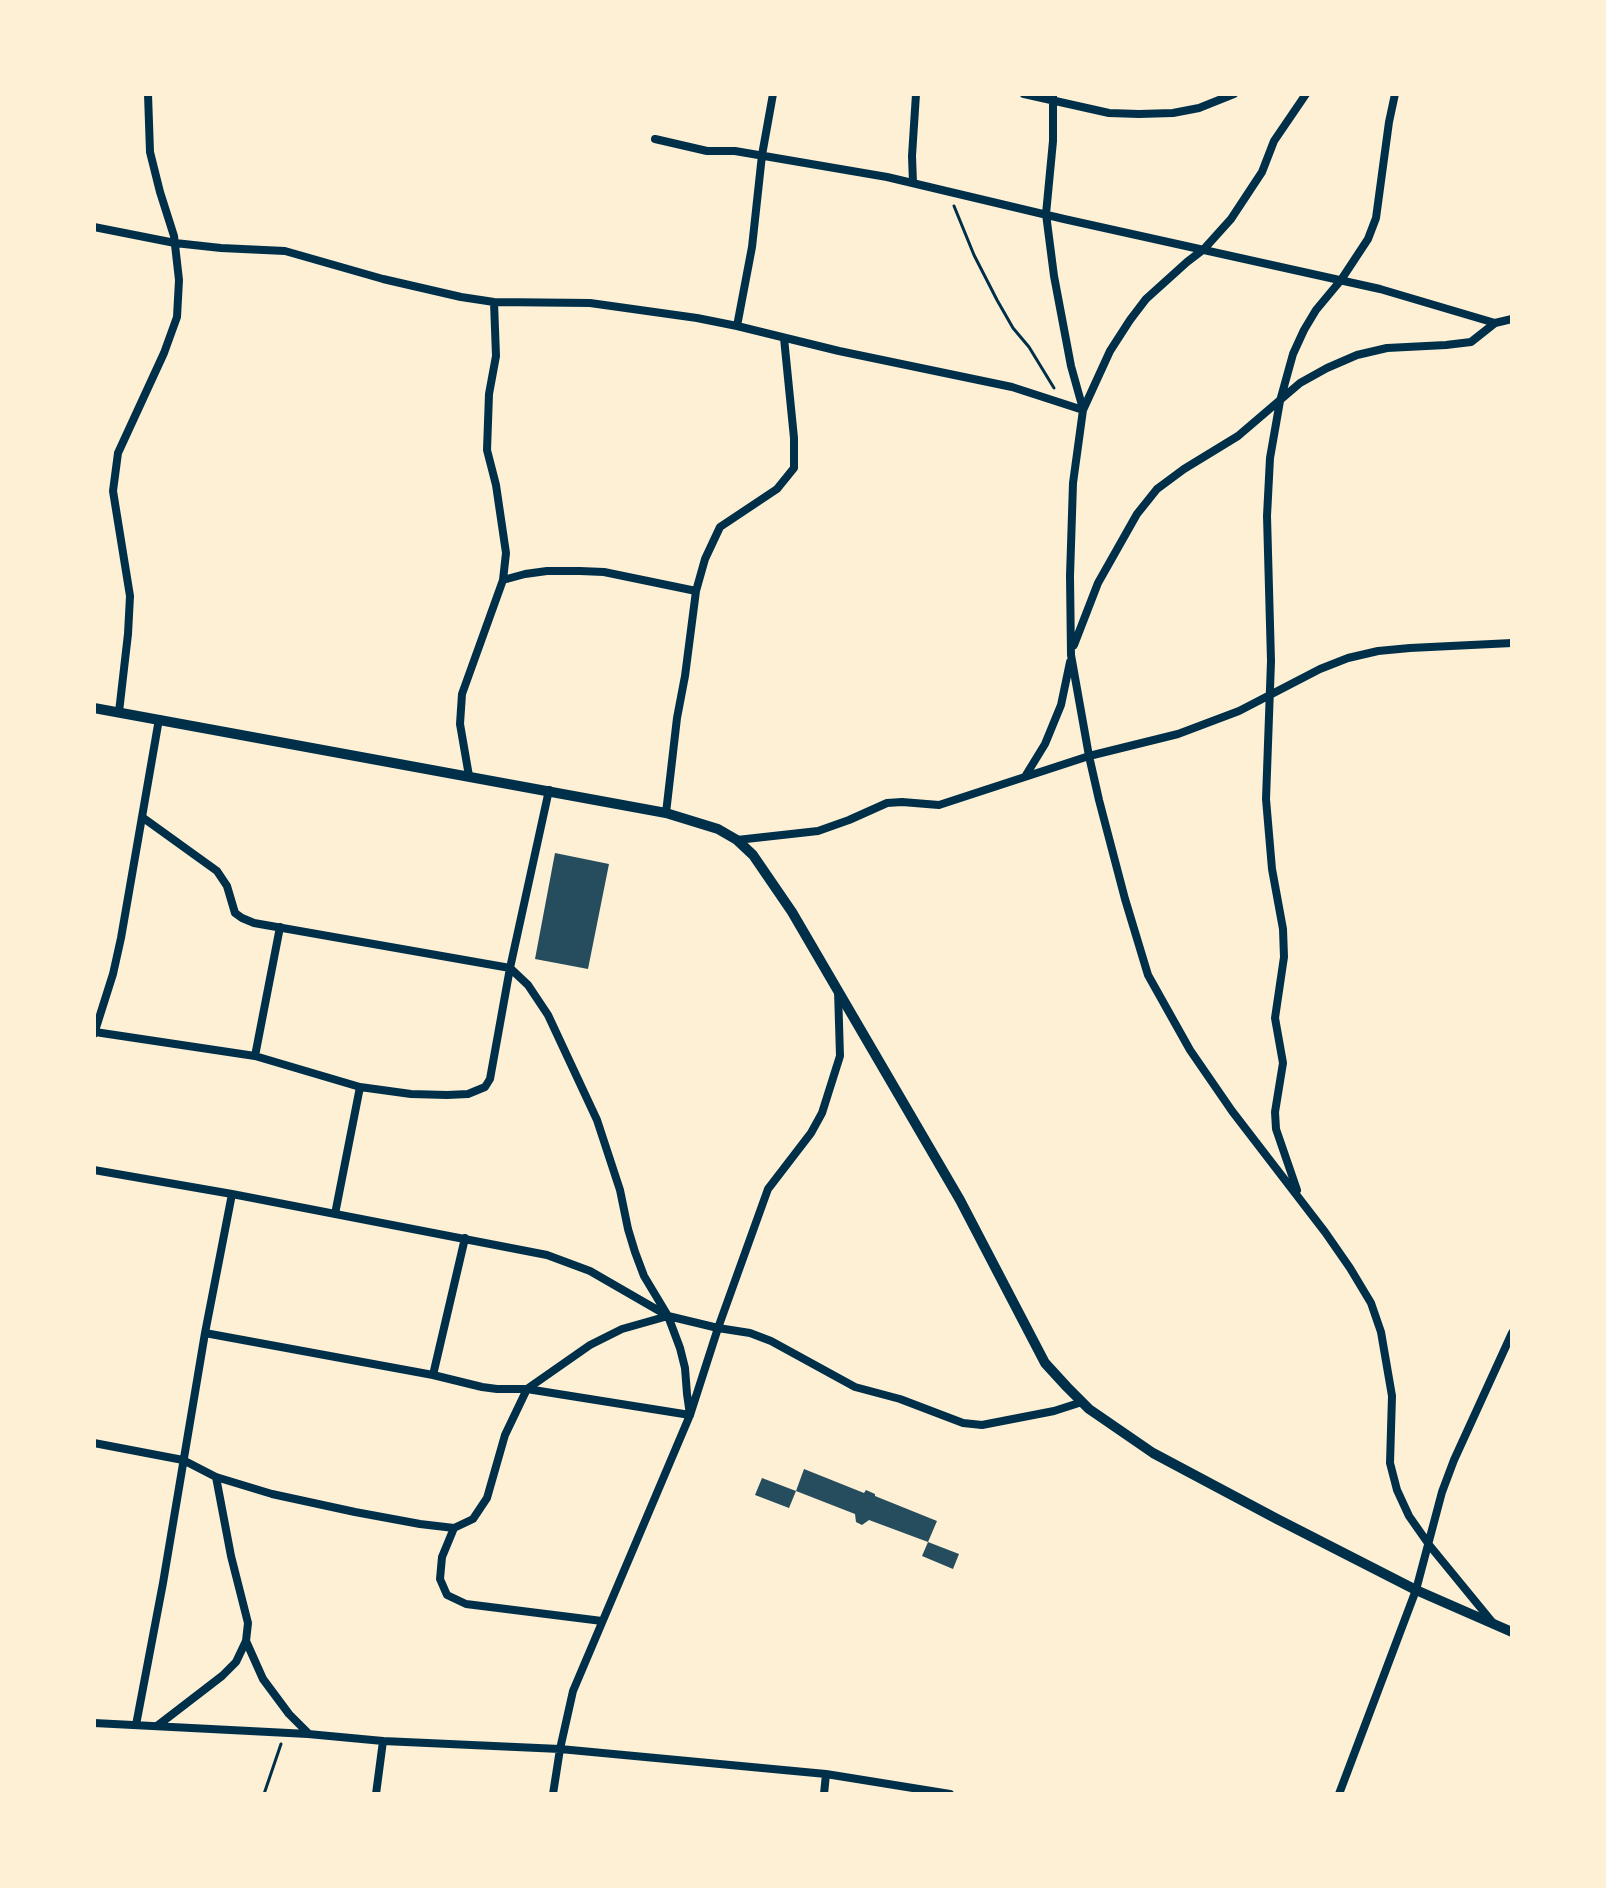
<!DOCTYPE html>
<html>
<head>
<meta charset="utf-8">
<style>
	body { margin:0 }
	#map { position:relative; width:1606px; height:1888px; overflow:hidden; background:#fdf0d5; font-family:"Roboto Condensed",sans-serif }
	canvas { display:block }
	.frame { position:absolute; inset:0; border:96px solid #fdf0d5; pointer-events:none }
</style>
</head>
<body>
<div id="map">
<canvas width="1606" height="1888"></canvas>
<div class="frame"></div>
</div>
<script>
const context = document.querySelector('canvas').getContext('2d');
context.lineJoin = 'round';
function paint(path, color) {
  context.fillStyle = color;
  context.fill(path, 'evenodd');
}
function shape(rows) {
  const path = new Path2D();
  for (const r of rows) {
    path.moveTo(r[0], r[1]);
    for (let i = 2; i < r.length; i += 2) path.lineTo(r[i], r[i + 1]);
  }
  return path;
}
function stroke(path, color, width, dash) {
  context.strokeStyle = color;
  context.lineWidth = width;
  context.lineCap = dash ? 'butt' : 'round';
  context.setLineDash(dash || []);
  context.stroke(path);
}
paint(shape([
	[555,853,609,864,588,969,535,959],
	[804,1469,864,1493,866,1490,875,1494,875,1496,937,1521,928,1542,869,1520,862,1525,856,1522,855,1514,796,1491],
	[762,1478,796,1491,789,1508,755,1495],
	[928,1542,959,1554,953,1569,922,1556]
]), '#264d5e');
stroke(shape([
	[954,206,974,255,997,300,1013,328,1029,347,1054,388],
	[264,1794,281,1744]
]), '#003049', 3);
stroke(shape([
	[1024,94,1109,113,1139,114,1173,113,1199,108,1234,94],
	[1053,94,1053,141,1046,214,1054,276,1071,366,1083,409],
	[1306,94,1274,141,1262,172,1231,219,1204,249,1187,262,1146,299,1130,320,1110,351,1083,410,1073,483,1070,576,1071,655,1089,756,1099,800,1125,899,1148,975,1190,1050,1232,1111,1325,1232,1350,1268,1371,1303,1381,1332,1392,1396,1390,1463,1397,1490,1409,1516,1430,1546,1493,1623],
	[655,139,707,151,735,151,887,177,1064,219,1380,289,1495,323],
	[913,183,912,156,916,94],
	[94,227,175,243,221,248,285,251,383,279,461,297,494,302,590,303,697,318,737,326,839,351,1012,387,1083,410],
	[737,326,752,247,762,155,773,94],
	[503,580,525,574,547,571,580,571,604,572,696,591],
	[1074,645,1098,583,1137,514,1157,489,1184,469,1238,436,1300,383,1327,368,1357,355,1387,348,1446,345,1471,342,1495,323,1512,319],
	[119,712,128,634,130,596,113,491,118,453,164,353,177,317,179,280,174,236,160,192,150,152,148,94],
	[1026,775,1045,744,1061,705,1070,662],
	[469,776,460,724,462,694,503,580,506,553,496,485,487,450,489,394,496,356,494,302],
	[666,813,677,718,685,676,696,591,705,559,720,527,777,489,794,468,794,438,784,338],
	[142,817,217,871,227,886,235,913,242,918,254,923,510,968,528,985,548,1015,597,1120,620,1190,628,1229,635,1252,644,1276,668,1316,680,1348,685,1368,687,1394,690,1415,527,1389,497,1389,482,1387,433,1375,205,1333],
	[737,840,818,831,849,820,887,803,902,802,939,805,1089,756,1178,734,1239,711,1320,669,1348,658,1378,651,1410,648,1512,643],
	[95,1032,255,1056,360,1087,411,1094,447,1095,468,1094,485,1087,490,1079,510,968,549,790],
	[94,1034,113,974,121,938,159,719],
	[255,1056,280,927],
	[94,1170,232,1194,547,1255,590,1271,668,1316,718,1328,750,1333,771,1341,855,1387,900,1399,963,1423,982,1425,1054,1411,1082,1402],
	[1297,1190,1276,1129,1275,1112,1283,1063,1275,1018,1284,957,1283,929,1272,869,1266,799,1271,661,1267,516,1270,458,1280,401,1293,354,1304,330,1316,310,1341,280,1368,239,1376,218,1389,122,1395,94],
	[335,1214,360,1087],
	[433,1375,465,1238],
	[94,1443,183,1460,216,1477,272,1494,355,1512,420,1524,454,1528],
	[602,1621,466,1604,447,1595,440,1579,442,1557,454,1528,473,1519,487,1498,505,1435,527,1389,590,1345,622,1329,668,1316],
	[246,1641,263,1679,289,1714,308,1733],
	[94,1723,308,1734,383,1741,560,1749,826,1774,950,1794],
	[136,1725,163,1583,205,1333,232,1194],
	[157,1726,222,1676,236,1662,246,1641,248,1623,231,1556,216,1477],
	[376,1794,383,1741],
	[553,1794,560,1749,573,1691,690,1415,718,1328,768,1189,811,1133,822,1113,840,1056,838,990],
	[824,1794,826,1774],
	[1339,1794,1416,1590,1442,1492,1454,1460,1512,1333]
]), '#003049', 8);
stroke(shape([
	[94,708,666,813,718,829,737,840,753,855,792,912,960,1200,1045,1363,1067,1387,1089,1409,1153,1453,1277,1519,1416,1590,1512,1632]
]), '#003049', 10);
</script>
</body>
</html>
